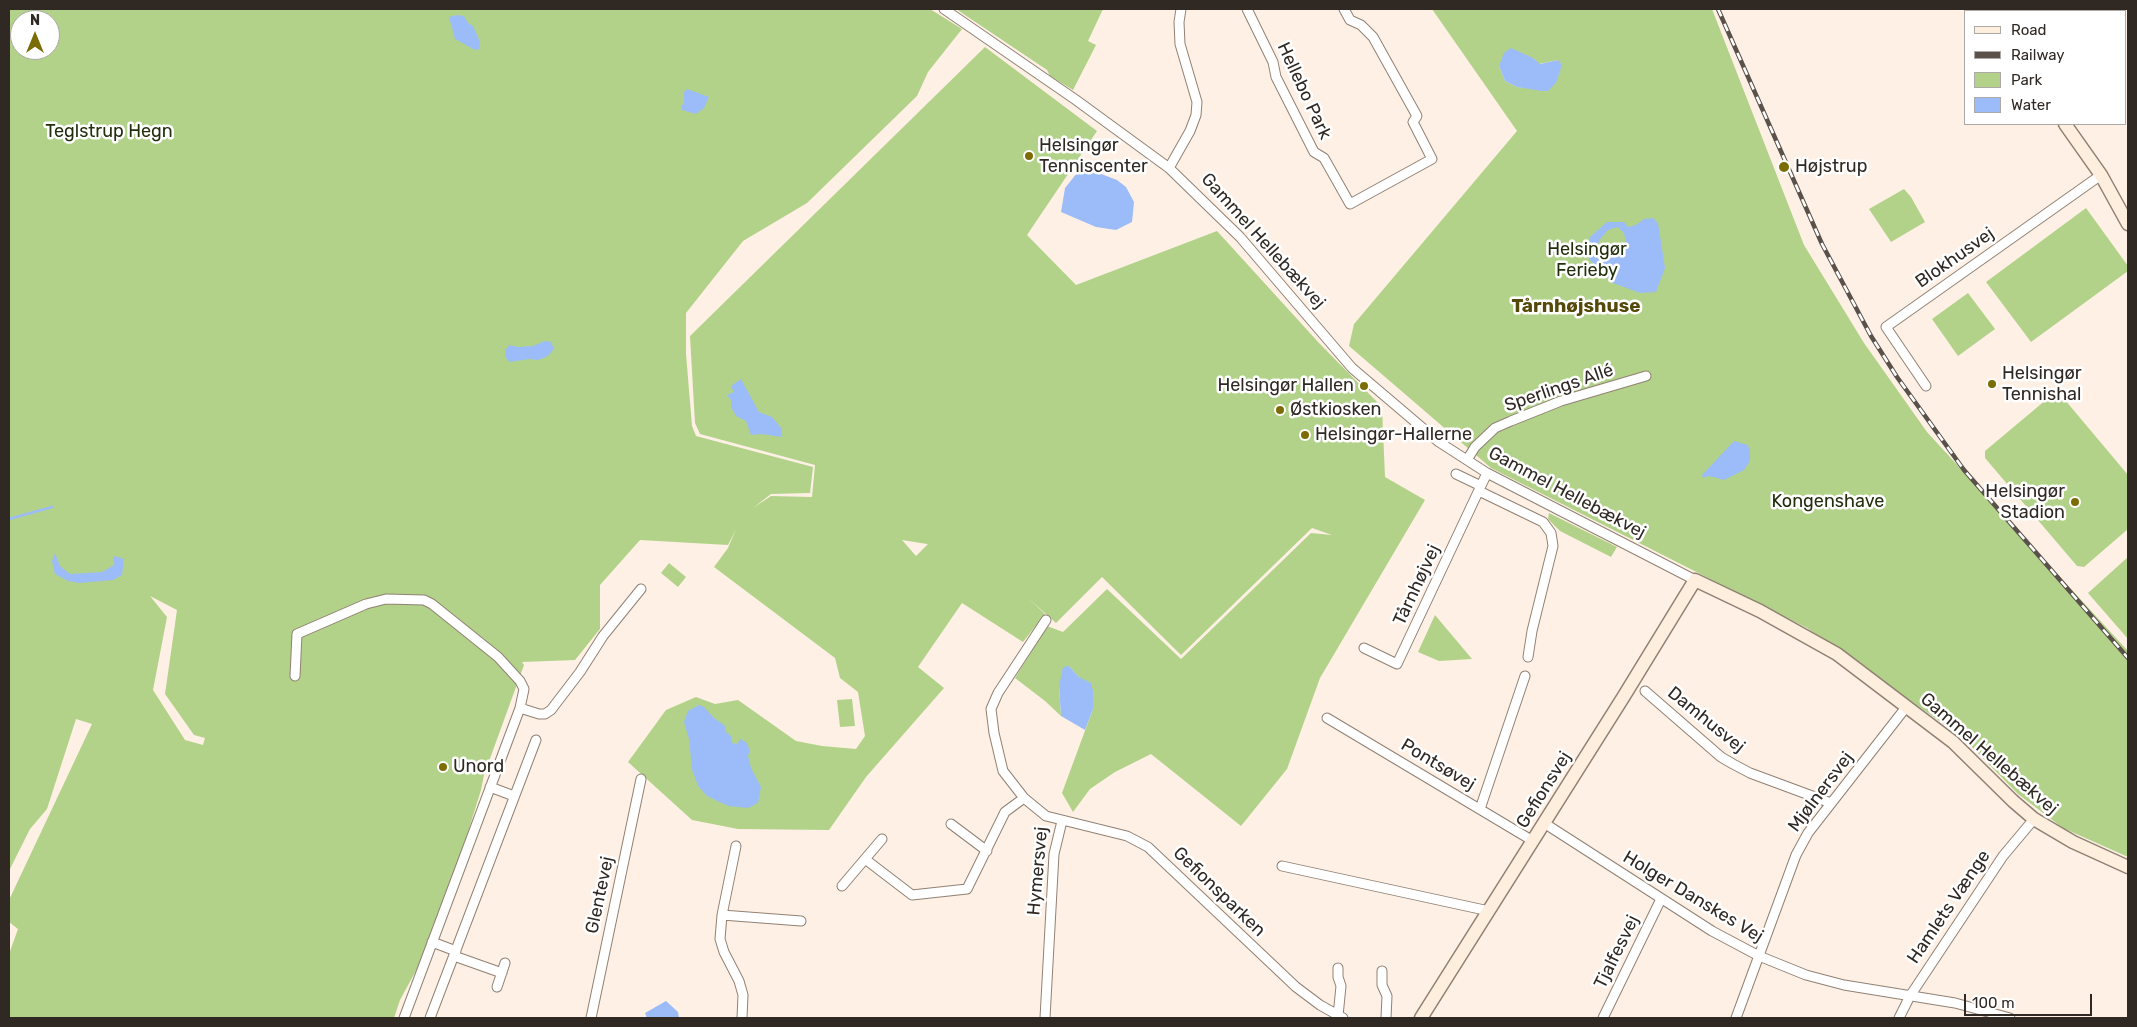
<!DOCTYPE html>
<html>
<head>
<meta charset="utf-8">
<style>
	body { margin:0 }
	#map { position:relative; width:2137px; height:1027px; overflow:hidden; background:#fef0e4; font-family:Rubik,sans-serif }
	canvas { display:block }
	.frame { position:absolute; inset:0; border:10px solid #2f2823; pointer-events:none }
	.legend { position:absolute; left:1964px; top:10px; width:162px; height:115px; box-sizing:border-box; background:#fff; border:1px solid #aca9a7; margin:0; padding:6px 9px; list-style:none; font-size:15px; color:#2f2823 }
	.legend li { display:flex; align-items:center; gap:10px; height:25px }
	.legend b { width:25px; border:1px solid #aca9a7 }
	.north { position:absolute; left:10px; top:10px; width:50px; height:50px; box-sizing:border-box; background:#fff; border:1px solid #aca9a7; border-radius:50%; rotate:0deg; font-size:14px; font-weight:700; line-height:20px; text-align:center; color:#2f2823 }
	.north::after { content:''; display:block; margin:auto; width:18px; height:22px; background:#7b6c06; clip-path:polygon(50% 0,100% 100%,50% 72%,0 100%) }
	.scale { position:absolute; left:1964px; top:994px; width:128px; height:22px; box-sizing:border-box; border:2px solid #2f2823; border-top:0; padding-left:6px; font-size:15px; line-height:18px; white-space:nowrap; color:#2f2823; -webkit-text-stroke:4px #fff; paint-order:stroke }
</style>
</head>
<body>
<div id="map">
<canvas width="2137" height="1027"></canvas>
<div class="frame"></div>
<ul class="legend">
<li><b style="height:6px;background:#fdeedd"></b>Road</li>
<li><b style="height:6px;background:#5a514b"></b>Railway</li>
<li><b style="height:14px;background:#b2d289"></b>Park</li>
<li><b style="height:14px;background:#9cbcf9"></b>Water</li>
</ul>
<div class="north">N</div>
<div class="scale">100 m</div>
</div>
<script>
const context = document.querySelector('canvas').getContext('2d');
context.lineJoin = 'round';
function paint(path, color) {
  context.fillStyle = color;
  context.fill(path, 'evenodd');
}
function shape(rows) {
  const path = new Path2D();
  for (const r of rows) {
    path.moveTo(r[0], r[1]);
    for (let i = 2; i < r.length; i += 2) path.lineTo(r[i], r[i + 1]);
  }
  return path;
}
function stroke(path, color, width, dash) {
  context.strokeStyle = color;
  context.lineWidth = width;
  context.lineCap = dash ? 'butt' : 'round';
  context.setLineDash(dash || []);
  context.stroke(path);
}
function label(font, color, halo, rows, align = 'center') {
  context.font = font + ' Rubik,sans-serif';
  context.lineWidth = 5;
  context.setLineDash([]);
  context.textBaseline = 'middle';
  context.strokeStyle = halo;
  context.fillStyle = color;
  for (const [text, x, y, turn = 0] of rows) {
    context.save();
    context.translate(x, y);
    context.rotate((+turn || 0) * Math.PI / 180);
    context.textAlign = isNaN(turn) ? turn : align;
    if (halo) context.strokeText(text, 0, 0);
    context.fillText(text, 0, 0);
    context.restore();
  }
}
paint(shape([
	[9,9,930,9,962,29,928,72,917,96,807,203,743,241,686,313,686,354,692,426,696,436,813,467,810,493,771,494,753,508,771,496,812,497,815,465,700,434,695,423,690,336,985,47,1097,131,1027,235,1076,285,1217,231,1319,343,1382,407,1385,477,1425,500,1320,678,1287,769,1241,826,1151,754,1115,772,1090,789,1073,812,1062,793,1093,709,1079,677,1069,666,1059,686,1061,716,1045,701,1015,678,1047,626,1063,632,1107,589,1181,659,1311,533,1332,535,1312,528,1181,655,1102,577,1056,623,1028,598,1045,614,1023,642,962,603,918,667,944,688,866,777,829,830,738,829,692,820,628,762,666,710,696,697,715,704,738,700,796,741,822,746,856,749,865,736,858,692,840,678,835,658,714,567,728,548,736,529,728,545,640,540,600,585,600,629,575,660,522,662,524,665,484,775,481,790,463,848,419,965,400,1000,394,1018,9,1018,9,954,18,929,9,922,9,900,92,724,76,719,47,809,30,829,9,871],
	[20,20,50,20,50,50,20,50],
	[902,540,927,544,928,544,916,556],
	[150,596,177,610,165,694,194,735,205,738,203,745,185,740,153,690,167,617],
	[956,9,1103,9,1088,41,1096,45,1073,90,1050,76,1047,70],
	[1432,9,1712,9,1804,245,1864,343,1927,432,2128,651,2128,857,2063,828,2018,794,1962,737,1807,628,1491,468,1349,346,1354,324,1517,131],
	[1533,58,1539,64,1558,60,1529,88,1517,87,1505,81,1499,66],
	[1998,9,2063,9,2060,11,1999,11],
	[1904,189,1911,197,1925,222,1891,242,1869,209],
	[2086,208,2128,266,2128,271,2031,342,1986,282],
	[1968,293,1995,329,1958,356,1932,319],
	[2053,394,2060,394,2128,475,2128,529,2084,567,2077,566,1985,458,1985,451],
	[1549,513,1617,547,1611,557,1560,531,1548,519],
	[2128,557,2128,639,2088,593],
	[669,563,686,577,678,587,661,573],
	[1435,615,1472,659,1439,661,1418,652],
	[852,699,855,726,840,727,837,700]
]), '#b2d289');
paint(shape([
	[457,15,464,16,468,23,473,26,480,42,479,49,475,50,455,39,449,17],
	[1511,48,1533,58,1540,64,1558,60,1562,65,1556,83,1548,91,1542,91,1517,87,1505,81,1499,66,1504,53],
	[687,89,709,97,704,108,696,114,682,110,681,107,684,102,684,92],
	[1088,169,1117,180,1126,187,1134,202,1132,222,1116,230,1096,227,1061,212,1065,188,1077,173],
	[1653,218,1658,223,1665,268,1656,292,1640,293,1613,283,1595,266,1587,256,1590,237,1607,222,1624,222,1628,227,1636,225,1644,219],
	[1618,227,1624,233,1626,243,1619,256,1607,258,1601,254,1596,247,1601,238,1608,230],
	[545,341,551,342,554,349,548,356,538,360,529,359,510,362,505,357,506,349,510,345,518,347,533,346],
	[741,379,759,412,772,417,782,429,781,437,762,434,751,435,746,421,736,416,731,407,731,400,727,395,734,392,731,386],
	[1734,441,1748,445,1750,451,1750,461,1744,470,1724,480,1709,476,1703,478,1702,475],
	[55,553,60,566,70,574,102,572,114,565,113,556,118,557,124,559,122,575,113,580,79,583,68,581,55,574,52,561],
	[1069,666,1079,677,1091,683,1093,691,1093,709,1085,730,1061,716,1059,686,1063,667],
	[699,705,704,707,713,717,725,726,726,732,731,736,732,743,737,744,740,739,746,742,750,750,748,756,751,768,761,787,758,803,748,808,728,806,707,796,698,786,692,769,689,739,684,722,688,711],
	[666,1001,678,1012,679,1018,647,1018,645,1013]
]), '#9cbcf9');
stroke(shape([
	[9,519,52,507]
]), '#9cbcf9', 2.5);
const minor = shape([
	[944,9,1076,100,1169,168,1240,237,1352,368,1439,442,1487,473,1695,580],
	[1247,9,1273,62,1276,77,1314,152,1324,158,1350,204,1432,159,1413,122,1417,116,1373,37,1361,25,1350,20,1344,9],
	[1169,168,1190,131,1196,115,1197,102,1180,44,1179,22,1181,9],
	[1926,386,1886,327,2101,175],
	[1467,460,1475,447,1495,428,1511,421,1561,401,1646,376],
	[1456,474,1481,486],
	[1479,491,1543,522,1551,533,1553,546,1532,631,1528,657],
	[1046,620,998,693,991,709,994,733,1003,771,1024,798,1046,816,1127,836,1148,847,1296,987,1320,1005,1343,1018],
	[1364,648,1397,664,1487,473],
	[295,676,297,634,366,604,386,599,424,600,432,604,498,657,520,681,524,689,520,708,404,1018],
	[1645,691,1721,757,1733,764,1750,773,1831,803],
	[520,708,539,714,545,714,551,710,580,672,603,636,641,589],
	[1327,718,1533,841],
	[490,787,514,796],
	[1480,809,1525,676],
	[1544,823,1712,931,1759,956,1806,975,1844,985,1955,1003,2010,1018],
	[951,824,987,851],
	[736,846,722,915,720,939,724,952,739,981,743,995,742,1018],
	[865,859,912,895,967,889,1005,812,1024,798],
	[1282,866,1489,911],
	[842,886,882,839],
	[722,915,801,921],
	[432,942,456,951],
	[454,956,502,973],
	[1338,968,1338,977,1341,986,1338,1016],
	[1382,971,1382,985,1387,996,1386,1018],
	[497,987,505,963],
	[430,1018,536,740],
	[591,1018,641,779],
	[1045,1018,1054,854,1062,821],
	[1603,1018,1661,899],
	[1736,1018,1796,855,1808,833,1907,706],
	[1899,1018,1910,996,2003,856,2034,819]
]);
const secondary = shape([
	[1985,9,1987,11],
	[2065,124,2101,175,2128,224],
	[1421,1018,1624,696,1695,580,1760,611,1837,654,1953,742,2013,801,2034,819,2073,842,2128,867]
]);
stroke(minor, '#918174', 11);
stroke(secondary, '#918174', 15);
stroke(minor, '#fff', 9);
stroke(secondary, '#fdeedd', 12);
const rail = shape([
	[1718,9,1822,244,1871,336,1897,377,1964,470,2128,658]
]);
stroke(rail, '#5a514b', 4.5);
stroke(rail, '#fff', 2.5, [8]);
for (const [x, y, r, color] of [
	[1029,156,5,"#7b6c06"],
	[1784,167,6,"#7b6c06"],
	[1992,384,5,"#7b6c06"],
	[1364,386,5,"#7b6c06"],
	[1280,410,5,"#7b6c06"],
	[1305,435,5,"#7b6c06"],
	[2075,502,5,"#7b6c06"],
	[443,767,5,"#7b6c06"]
]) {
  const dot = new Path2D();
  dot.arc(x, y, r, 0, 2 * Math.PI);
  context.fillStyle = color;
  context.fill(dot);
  stroke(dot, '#fff', 2);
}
label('18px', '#2f2823', '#fff', [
	["Hellebo Park",1304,91,65],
	["Gammel Hellebækvej",1263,241,48],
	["Blokhusvej",1955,258,-35],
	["Sperlings Allé",1559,388,-19],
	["Gammel Hellebækvej",1567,493,28],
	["Tårnhøjvej",1417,585,-65],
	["Damhusvej",1706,720,39],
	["Gammel Hellebækvej",1989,754,41],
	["Pontsøvej",1438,765,31],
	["Gefionsvej",1544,790,-58],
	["Mjølnersvej",1821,792,-53],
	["Hymersvej",1038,871,-85],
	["Gefionsparken",1219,892,44],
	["Glentevej",600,895,-78],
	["Holger Danskes Vej",1693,897,31],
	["Hamlets Vænge",1949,907,-56],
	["Tjalfesvej",1617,952,-64]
]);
label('18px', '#212f0b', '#fff', [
	["Teglstrup Hegn",109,132],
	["Helsingør",1587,250],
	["Ferieby",1587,271],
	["Kongenshave",1828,502]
]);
label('18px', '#2f2823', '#fff', [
	["Helsingør",1039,146],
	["Tenniscenter",1039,167],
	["Højstrup",1795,167],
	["Helsingør",2002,374],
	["Tennishal",2002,395],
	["Helsingør Hallen",1354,386,"right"],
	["Østkiosken",1290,410],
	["Helsingør-Hallerne",1315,435],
	["Helsingør",2065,492,"right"],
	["Stadion",2065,513,"right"],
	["Unord",453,767]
], 'left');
label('bold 19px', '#544908', '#fff', [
	["Tårnhøjshuse",1576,307]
]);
</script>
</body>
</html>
